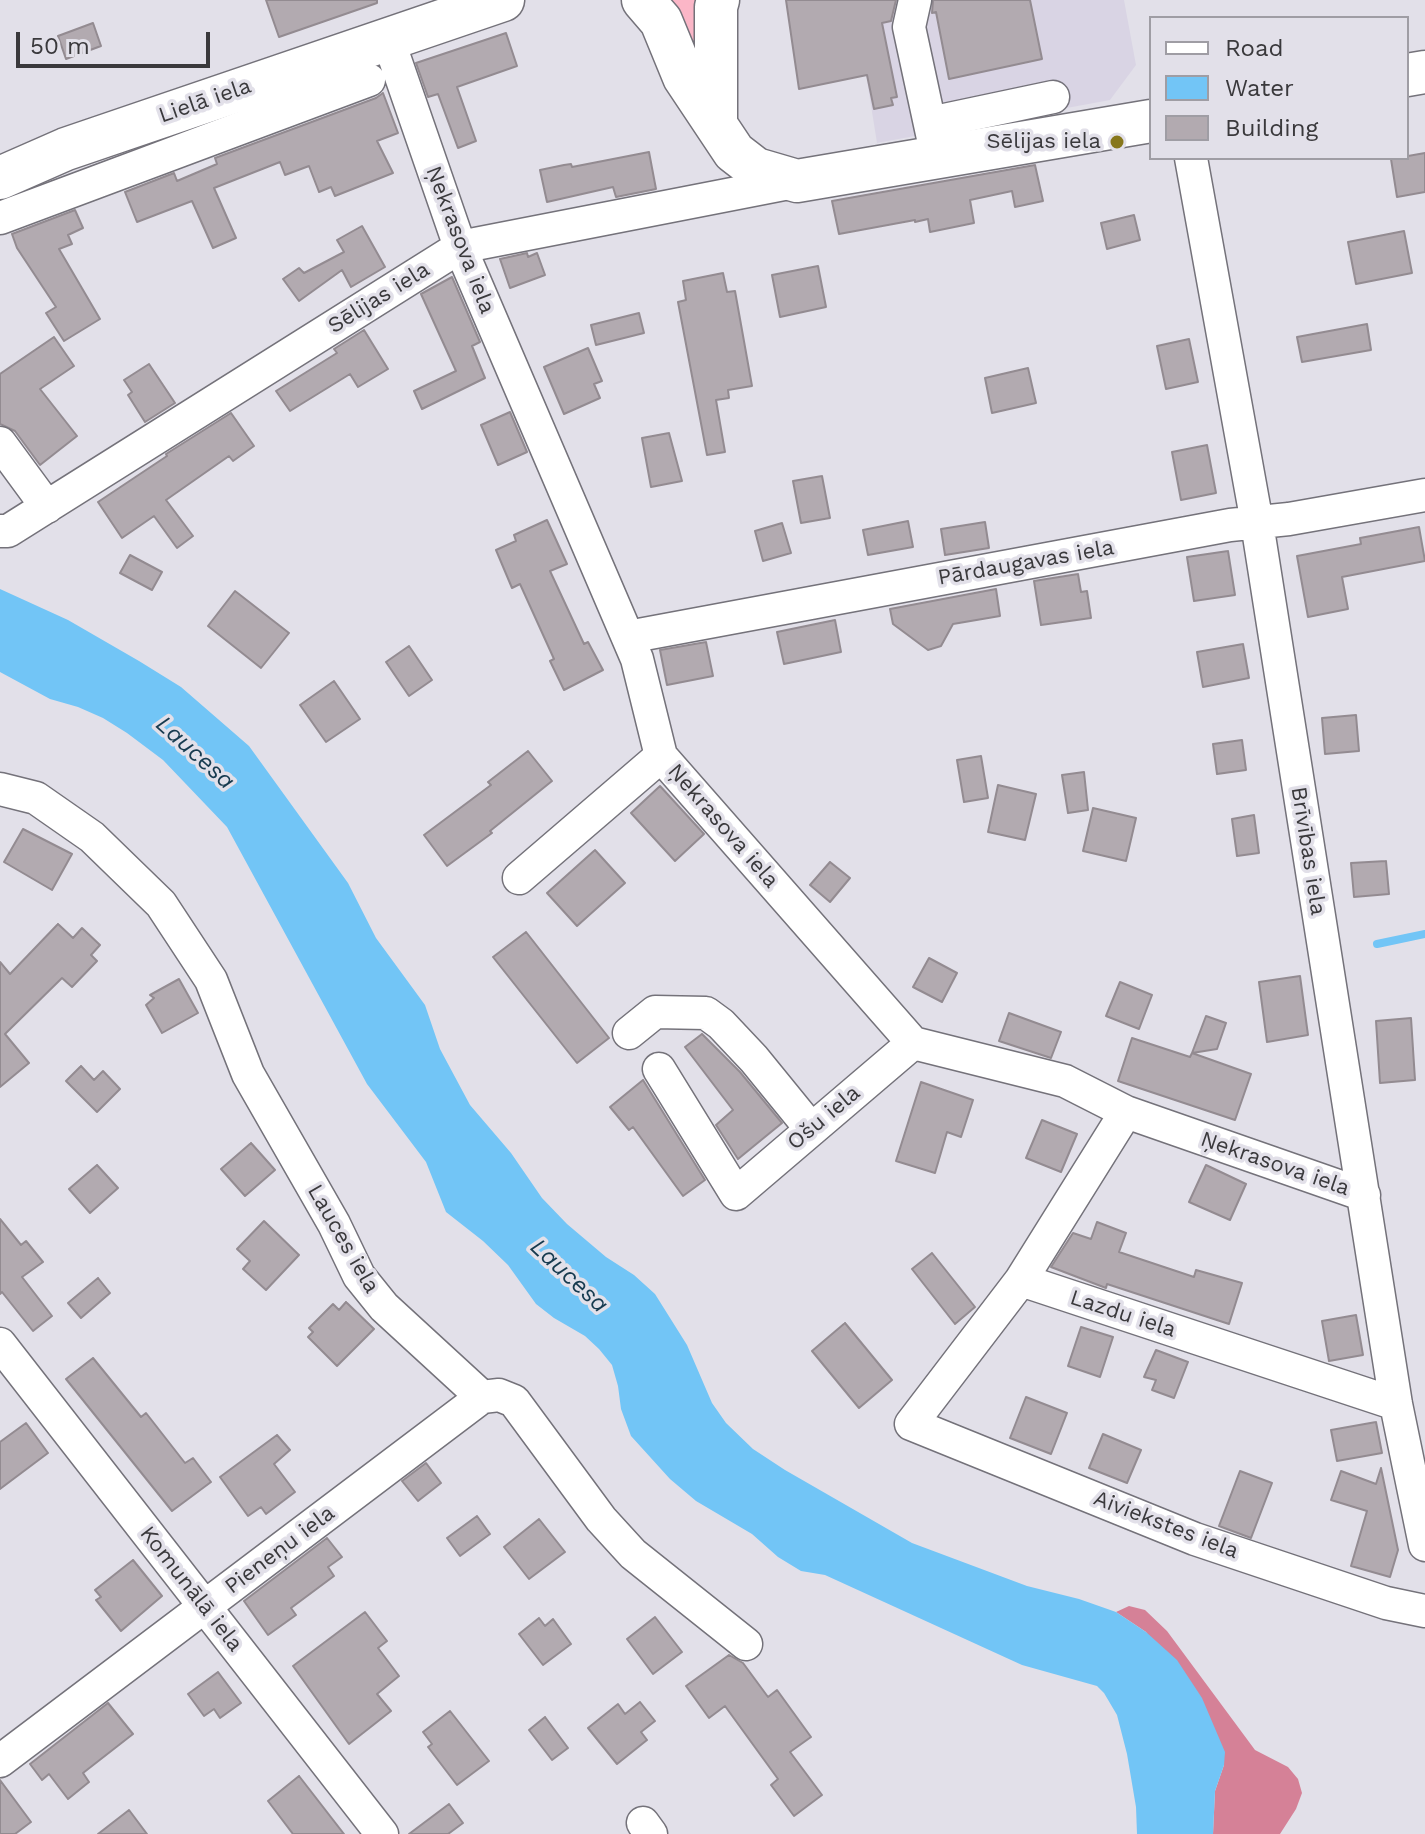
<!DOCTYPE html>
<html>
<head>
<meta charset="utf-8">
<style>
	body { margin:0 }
	#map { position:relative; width:1425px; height:1834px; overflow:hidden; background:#e2e0e9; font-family:"Work Sans",sans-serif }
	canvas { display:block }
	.legend { position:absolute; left:1149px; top:16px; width:260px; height:144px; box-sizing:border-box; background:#e2e0e9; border:2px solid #9f9da4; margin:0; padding:10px 14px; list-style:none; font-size:24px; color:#3a393c }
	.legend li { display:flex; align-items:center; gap:16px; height:40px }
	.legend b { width:40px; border:2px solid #9f9da4 }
	.scale { position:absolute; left:16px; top:32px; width:194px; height:36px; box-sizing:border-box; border:4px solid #3a393c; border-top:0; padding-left:10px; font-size:24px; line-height:28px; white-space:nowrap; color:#3a393c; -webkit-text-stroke:6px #e2e0e9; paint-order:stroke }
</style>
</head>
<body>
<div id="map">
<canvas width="1425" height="1834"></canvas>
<ul class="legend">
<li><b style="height:10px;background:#fff"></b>Road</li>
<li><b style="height:22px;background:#72c5f6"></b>Water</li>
<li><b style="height:22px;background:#b2aab0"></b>Building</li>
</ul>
<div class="scale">50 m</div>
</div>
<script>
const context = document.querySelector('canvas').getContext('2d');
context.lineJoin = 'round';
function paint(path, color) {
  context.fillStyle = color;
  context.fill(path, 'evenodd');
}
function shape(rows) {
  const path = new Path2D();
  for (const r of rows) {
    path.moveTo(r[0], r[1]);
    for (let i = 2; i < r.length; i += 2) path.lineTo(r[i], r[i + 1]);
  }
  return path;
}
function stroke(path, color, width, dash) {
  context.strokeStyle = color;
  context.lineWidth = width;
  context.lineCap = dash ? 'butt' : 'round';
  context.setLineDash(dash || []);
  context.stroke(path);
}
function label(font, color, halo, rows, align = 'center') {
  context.font = font + ' "Work Sans",sans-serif';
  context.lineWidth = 7;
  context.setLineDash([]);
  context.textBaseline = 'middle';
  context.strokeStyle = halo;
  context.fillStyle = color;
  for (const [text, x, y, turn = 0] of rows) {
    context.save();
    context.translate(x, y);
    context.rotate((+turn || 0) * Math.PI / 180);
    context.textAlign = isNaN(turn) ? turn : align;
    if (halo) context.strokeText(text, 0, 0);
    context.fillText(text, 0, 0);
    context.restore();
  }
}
paint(shape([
	[854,0,1124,0,1136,65,1110,100,877,143]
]), '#d9d4e4');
paint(shape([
	[666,0,702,0,702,75]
]), '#fbb6c7');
paint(shape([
	[1129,1606,1145,1610,1167,1631,1255,1750,1288,1767,1298,1779,1302,1793,1296,1809,1280,1834,1213,1834,1215,1791,1224,1765,1146,1632,1116,1612]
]), '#d58197');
paint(shape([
	[0,589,68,620,139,661,181,687,249,746,348,883,376,938,425,1005,440,1049,470,1105,511,1153,542,1198,567,1224,606,1257,634,1275,655,1294,687,1345,712,1403,726,1423,753,1449,785,1470,912,1543,1027,1586,1079,1599,1116,1612,1146,1632,1177,1660,1202,1698,1225,1752,1224,1765,1215,1791,1213,1834,1137,1834,1136,1807,1127,1754,1117,1715,1104,1693,1097,1686,1022,1665,825,1575,801,1571,778,1557,752,1534,696,1501,670,1479,631,1436,621,1409,618,1386,612,1365,599,1349,585,1336,554,1318,536,1304,508,1265,483,1241,446,1212,426,1162,367,1084,227,827,163,760,127,733,103,718,78,707,50,699,0,672]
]), '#72c5f6');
stroke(shape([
	[1377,944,1425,934]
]), '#72c5f6', 8);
const building = shape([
	[266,0,377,0,377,3,279,37,266,0],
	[786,0,896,0,891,21,882,23,897,97,891,98,893,105,874,109,867,75,799,89,786,0],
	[933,0,1030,0,1042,59,949,79,936,12,932,13,933,0],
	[93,23,101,46,66,59,58,36,93,23],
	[506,33,517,66,457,87,476,141,458,148,438,94,428,97,416,63,506,33],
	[383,93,398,133,377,141,393,173,335,196,331,187,319,192,309,166,285,175,280,162,214,188,236,238,213,248,192,201,137,222,125,192,174,173,177,181,217,164,215,158,376,98,383,93],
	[649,152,656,189,616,197,613,187,547,202,540,170,564,165,571,164,572,167,649,152],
	[1425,153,1425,192,1397,197,1391,159,1425,153],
	[1035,165,1043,201,1015,207,1012,191,970,200,974,223,930,232,928,219,915,222,915,220,839,234,832,201,1035,165],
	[75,210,83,228,68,235,72,244,59,249,100,319,64,341,46,313,56,307,17,248,12,234,75,210],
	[1134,215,1140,240,1107,249,1101,223,1134,215],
	[362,226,385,267,351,287,342,270,299,301,283,279,299,268,304,273,344,252,337,240,362,226],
	[1404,231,1412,273,1356,284,1348,242,1404,231],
	[527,253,528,257,537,253,545,275,510,288,500,259,527,253],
	[818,266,826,307,780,317,772,275,818,266],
	[723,273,727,292,735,291,752,386,728,390,729,398,716,400,725,452,707,455,678,302,686,300,683,281,723,273],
	[452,277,480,342,472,346,485,378,422,409,414,391,456,371,421,294,452,277],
	[639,313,644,333,596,345,591,325,639,313],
	[1367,324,1371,350,1302,362,1297,337,1367,324],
	[364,330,388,369,358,387,350,374,290,411,276,391,337,353,334,349,364,330],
	[54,337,74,366,40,389,77,436,40,465,15,431,0,424,0,374,54,337],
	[1189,339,1198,382,1166,389,1157,346,1189,339],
	[588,348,602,381,594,384,600,398,564,414,544,367,588,348],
	[149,364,175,403,145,422,128,395,132,392,124,380,149,364],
	[1028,368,1036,403,992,413,985,378,1028,368],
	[510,412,527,452,498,465,481,425,510,412],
	[231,413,254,446,233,461,229,456,166,500,193,536,177,548,154,516,122,538,98,502,167,456,166,454,231,413],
	[669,433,682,481,651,487,642,438,669,433],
	[1207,445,1216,493,1181,500,1172,452,1207,445],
	[822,476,830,518,801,523,793,481,822,476],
	[547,520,567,564,550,571,584,644,588,642,603,670,564,690,550,661,554,659,520,584,512,588,496,550,516,541,514,535,547,520],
	[908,521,913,547,868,555,863,530,908,521],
	[985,522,989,548,945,555,941,529,985,522],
	[782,523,791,553,763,561,755,531,782,523],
	[1419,527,1425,561,1342,577,1348,609,1308,617,1297,556,1361,544,1360,538,1419,527],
	[1228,551,1235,595,1194,601,1187,557,1228,551],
	[130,555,162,572,152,590,120,573,130,555],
	[1078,574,1081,592,1087,591,1091,618,1041,625,1034,581,1078,574],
	[996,589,1000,616,953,624,941,646,928,650,893,624,890,609,996,589],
	[235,591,289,633,261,668,208,626,235,591],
	[835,620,841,652,784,664,777,632,835,620],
	[706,642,713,676,667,685,660,650,706,642],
	[1243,644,1249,678,1203,687,1197,652,1243,644],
	[409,646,432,680,409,696,386,662,409,646],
	[334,681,360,719,326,742,300,705,334,681],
	[1356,715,1359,751,1325,754,1322,718,1356,715],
	[1242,740,1246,770,1217,774,1213,744,1242,740],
	[528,751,552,781,490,831,492,833,447,866,424,835,491,785,488,782,528,751],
	[981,756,988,798,964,802,957,760,981,756],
	[1084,772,1088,810,1068,813,1062,775,1084,772],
	[998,785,1036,794,1025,840,988,832,998,785],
	[660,786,704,834,675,861,631,813,660,786],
	[1093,808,1136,818,1126,861,1083,851,1093,808],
	[1254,815,1259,853,1237,856,1232,819,1254,815],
	[23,829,72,854,52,890,4,862,23,829],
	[595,850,625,883,577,926,547,893,595,850],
	[1386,861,1389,894,1354,897,1351,863,1386,861],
	[830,862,850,878,830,902,810,885,830,862],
	[58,924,73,938,82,928,100,945,91,955,97,961,72,987,62,978,5,1034,29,1063,0,1087,0,962,10,974,58,924],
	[526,932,609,1038,577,1063,493,957,526,932],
	[929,958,957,973,942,1002,913,987,929,958],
	[1300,976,1308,1035,1267,1042,1259,982,1300,976],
	[179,979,198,1013,162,1033,146,1005,154,998,150,995,179,979],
	[1120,982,1152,995,1139,1029,1106,1016,1120,982],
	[1009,1013,1061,1032,1051,1058,999,1041,1009,1013],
	[1206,1016,1226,1023,1217,1049,1192,1053,1206,1016],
	[1411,1018,1415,1080,1380,1083,1376,1021,1411,1018],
	[702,1034,740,1072,782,1123,738,1159,716,1125,733,1110,685,1047,702,1034],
	[1132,1038,1190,1057,1192,1053,1251,1074,1235,1120,1118,1081,1132,1038],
	[81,1066,94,1080,103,1071,120,1089,97,1112,66,1081,81,1066],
	[643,1080,705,1180,683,1196,633,1127,629,1130,610,1107,643,1080],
	[921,1082,973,1100,961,1137,947,1132,935,1173,896,1161,921,1082],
	[1042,1120,1077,1134,1061,1172,1026,1158,1042,1120],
	[251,1143,275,1170,245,1196,221,1169,251,1143],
	[97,1165,118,1188,90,1213,69,1189,97,1165],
	[1206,1165,1246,1184,1230,1220,1189,1202,1206,1165],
	[0,1219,21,1245,26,1241,43,1262,22,1277,52,1316,33,1331,2,1292,0,1294,0,1219],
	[264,1221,299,1255,266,1290,243,1269,250,1261,237,1249,264,1221],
	[1097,1222,1126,1233,1119,1252,1194,1277,1196,1270,1242,1283,1229,1324,1107,1284,1106,1288,1051,1267,1073,1233,1091,1239,1097,1222],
	[932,1253,975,1307,955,1324,912,1269,932,1253],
	[98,1278,110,1293,81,1318,68,1303,98,1278],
	[346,1302,374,1329,337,1366,308,1337,313,1332,309,1328,333,1304,339,1310,346,1302],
	[1356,1315,1363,1355,1329,1361,1322,1321,1356,1315],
	[845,1323,892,1380,859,1408,812,1351,845,1323],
	[1081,1327,1113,1337,1100,1377,1068,1366,1081,1327],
	[1156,1350,1188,1362,1174,1398,1152,1390,1156,1380,1144,1377,1156,1350],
	[93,1358,141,1417,146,1413,185,1463,193,1458,211,1482,172,1511,66,1379,93,1358],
	[1026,1397,1067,1413,1051,1454,1010,1438,1026,1397],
	[1376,1422,1382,1453,1337,1461,1331,1430,1376,1422],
	[26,1423,48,1453,0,1489,0,1442,26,1423],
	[1103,1434,1141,1450,1127,1483,1089,1468,1103,1434],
	[277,1435,290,1450,274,1464,295,1492,266,1514,261,1507,248,1516,220,1477,277,1435],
	[426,1463,441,1483,418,1501,402,1481,426,1463],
	[1381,1468,1398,1550,1390,1577,1351,1566,1367,1511,1331,1500,1341,1471,1376,1484,1381,1468],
	[1240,1471,1272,1483,1251,1538,1219,1526,1240,1471],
	[477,1516,490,1534,460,1556,447,1538,477,1516],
	[539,1519,565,1552,529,1579,504,1547,539,1519],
	[327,1538,342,1557,328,1567,334,1576,291,1608,296,1615,268,1635,244,1601,327,1538],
	[133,1560,162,1596,121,1631,96,1600,101,1597,95,1590,133,1560],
	[365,1612,387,1641,378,1648,399,1676,377,1694,391,1711,349,1744,293,1666,365,1612],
	[655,1617,682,1652,653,1674,627,1639,655,1617],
	[539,1618,545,1626,553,1619,571,1644,543,1665,519,1634,539,1618],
	[729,1655,743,1663,768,1697,777,1690,811,1737,790,1752,822,1795,794,1816,771,1785,778,1779,725,1706,709,1718,686,1686,729,1655],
	[218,1672,241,1703,220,1718,214,1709,204,1716,188,1694,218,1672],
	[640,1702,655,1721,641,1732,647,1740,617,1764,588,1728,618,1704,625,1714,640,1702],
	[108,1703,133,1734,83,1773,89,1782,68,1799,49,1774,42,1780,30,1764,108,1703],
	[450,1711,489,1761,457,1785,428,1747,432,1744,423,1732,450,1711],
	[545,1717,568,1748,552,1760,529,1730,545,1717],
	[299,1776,344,1834,293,1834,268,1801,299,1776],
	[0,1780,31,1822,15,1834,0,1834,0,1780],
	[449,1804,463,1823,448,1834,409,1834,449,1804],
	[129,1810,147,1834,98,1834,129,1810]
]);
paint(building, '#b2aab0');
stroke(building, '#938b91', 2);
const minor = shape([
	[915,0,909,27,937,157],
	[388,39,460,247,637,659,661,756,913,1043,1065,1081,1126,1112,1364,1195],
	[930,123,1053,97],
	[1191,158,1257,523,1396,1404,1425,1545],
	[0,218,369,80],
	[0,443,47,507],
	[0,531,8,531,460,247,794,182],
	[628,637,1230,525,1289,519,1425,495],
	[0,789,36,798,92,837,161,904,211,980,248,1074,334,1224,359,1276,384,1307,482,1397,499,1395,514,1401,601,1519,633,1554,746,1644],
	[519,878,661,756],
	[629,1033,655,1012,706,1013,721,1024,754,1059,811,1129],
	[659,1069,736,1194,913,1043],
	[1126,1112,1021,1280,911,1424,1195,1539,1386,1603,1425,1611],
	[1021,1280,1396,1404],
	[0,1344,382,1834],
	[0,1761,482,1397],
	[643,1823,651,1834]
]);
const major = shape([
	[643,0,661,21,684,77,734,152,756,169,797,181,1151,121],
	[1407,75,1425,72],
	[716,124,716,7,718,0],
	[0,178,66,149,503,0]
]);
stroke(minor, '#74727a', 35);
stroke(major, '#74727a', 45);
stroke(minor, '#fff', 32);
stroke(major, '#fff', 42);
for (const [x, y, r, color] of [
	[1117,142,8,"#87771c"]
]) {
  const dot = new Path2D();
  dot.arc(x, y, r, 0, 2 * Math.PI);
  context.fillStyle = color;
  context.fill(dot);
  stroke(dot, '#e2e0e9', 3);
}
label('22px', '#3a393c', '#e2e0e9', [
	["Lielā iela",205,101,-19],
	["Ņekrasova iela",460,240,69],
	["Sēlijas iela",379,298,-32],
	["Pārdaugavas iela",1026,563,-10],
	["Ņekrasova iela",723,826,49],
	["Brīvības iela",1308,851,81],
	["Ošu iela",824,1118,-40],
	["Ņekrasova iela",1275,1164,19],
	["Lauces iela",343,1239,60],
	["Lazdu iela",1123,1314,18],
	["Aiviekstes iela",1166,1525,21],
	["Pieneņu iela",280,1550,-37],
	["Komunālā iela",191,1589,52]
]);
label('22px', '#3a393c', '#e2e0e9', [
	["Sēlijas iela",1101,142]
], 'right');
label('italic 24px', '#163a4f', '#e2e0e9', [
	["Laucesa",195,753,42],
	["Laucesa",569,1276,43]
]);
</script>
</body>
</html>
